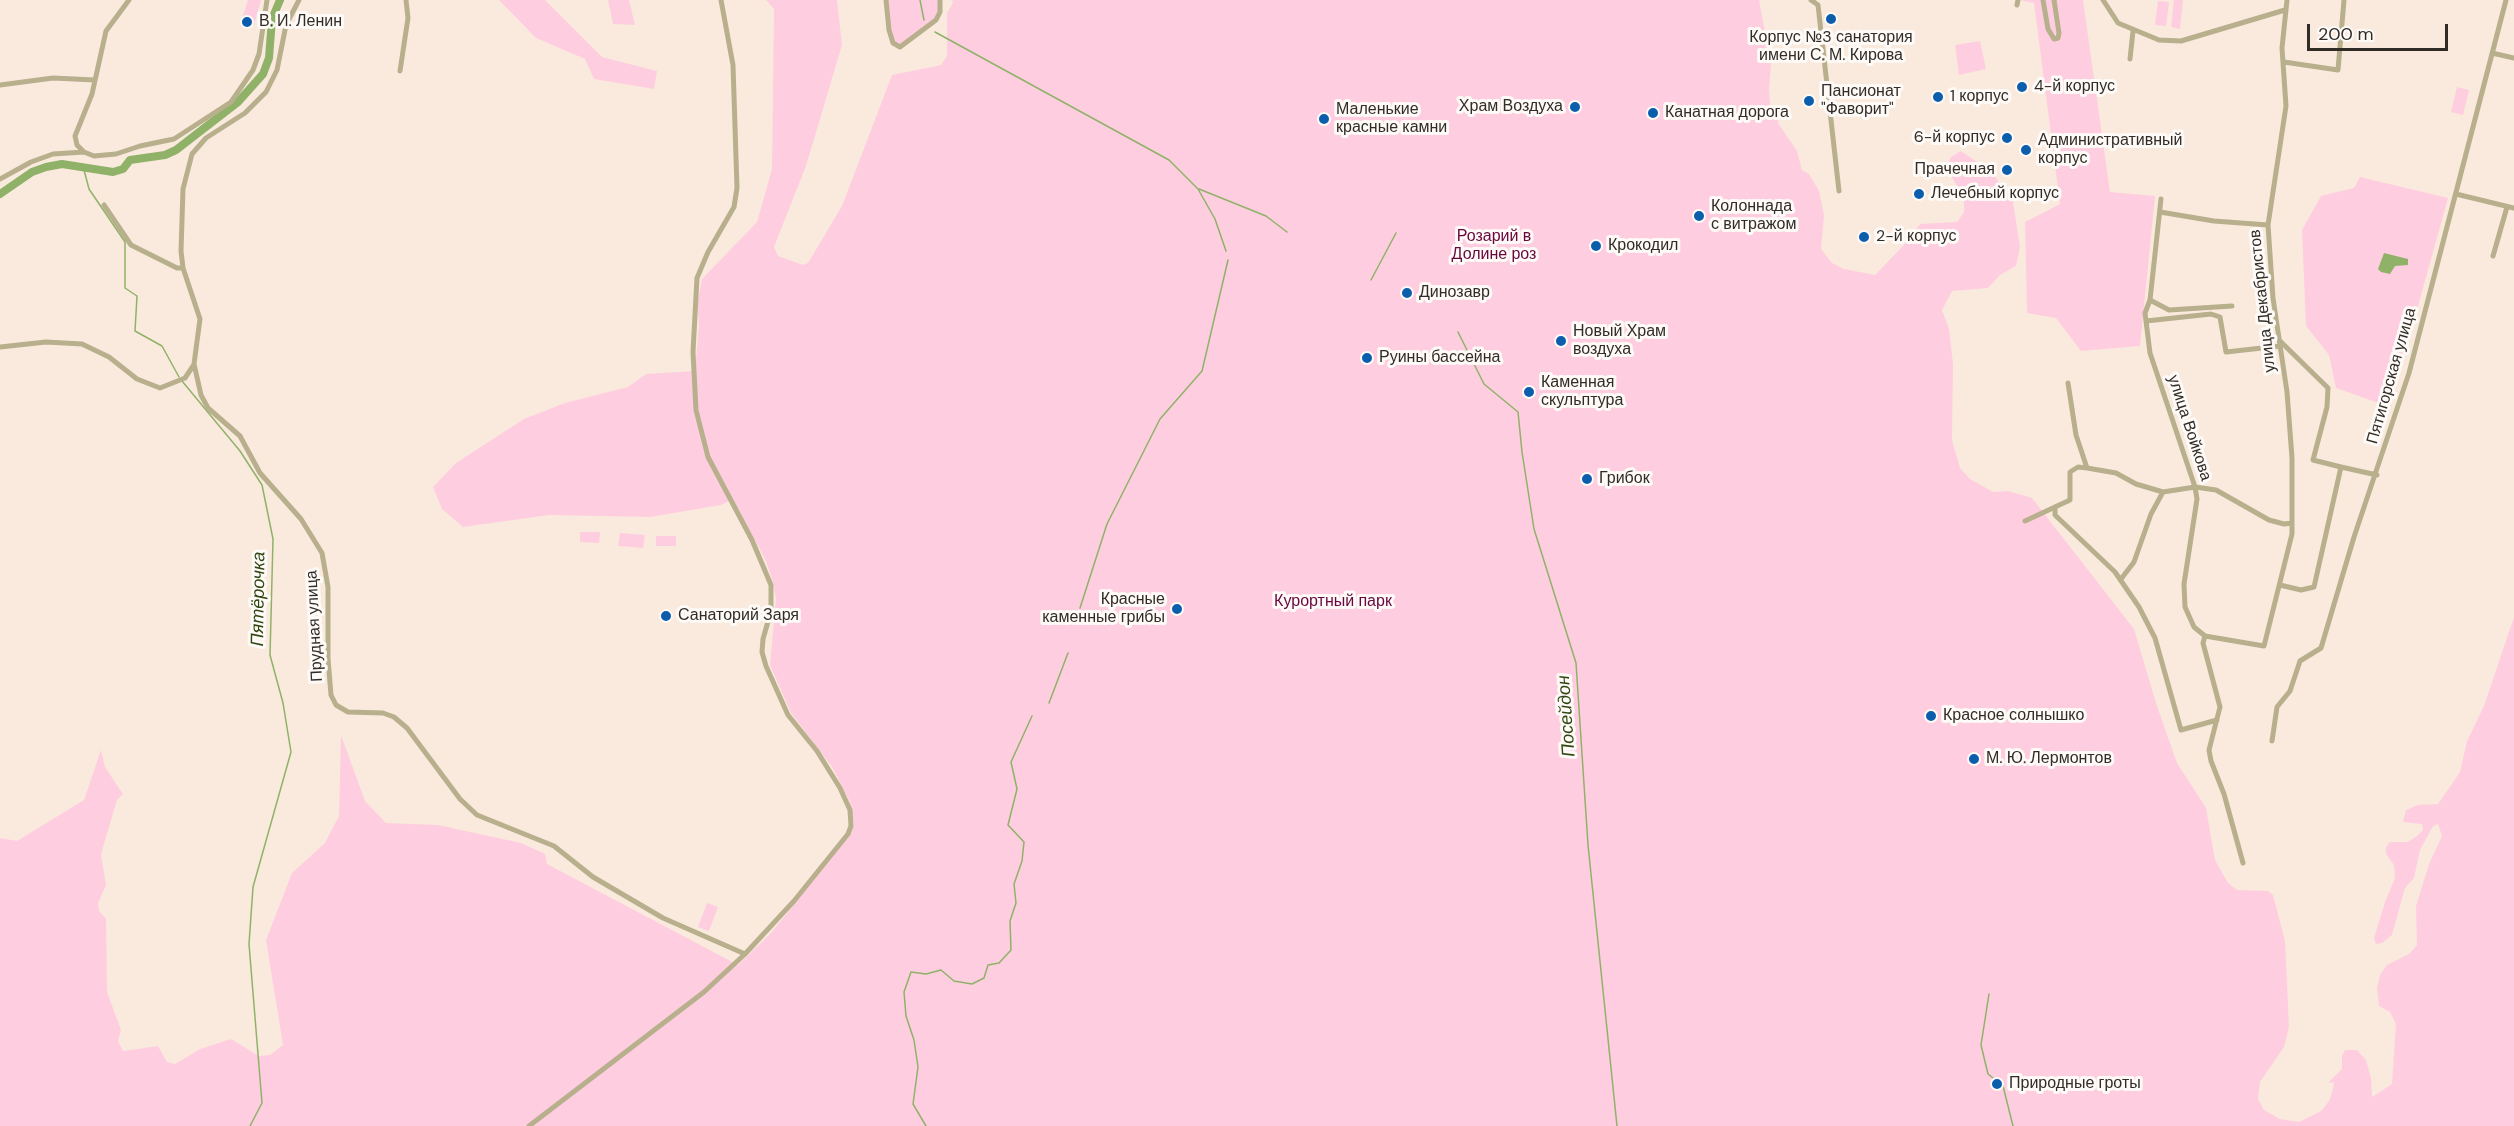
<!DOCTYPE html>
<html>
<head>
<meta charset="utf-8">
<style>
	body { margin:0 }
	#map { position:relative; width:2514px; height:1126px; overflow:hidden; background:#faeadd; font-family:"DM Sans",sans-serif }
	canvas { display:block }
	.scale { position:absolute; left:2307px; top:24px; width:141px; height:27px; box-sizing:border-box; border:3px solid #322c27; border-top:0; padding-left:8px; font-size:18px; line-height:21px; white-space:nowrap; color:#322c27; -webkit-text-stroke:4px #fdfaf7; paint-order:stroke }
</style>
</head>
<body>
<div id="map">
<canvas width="2514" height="1126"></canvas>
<div class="scale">200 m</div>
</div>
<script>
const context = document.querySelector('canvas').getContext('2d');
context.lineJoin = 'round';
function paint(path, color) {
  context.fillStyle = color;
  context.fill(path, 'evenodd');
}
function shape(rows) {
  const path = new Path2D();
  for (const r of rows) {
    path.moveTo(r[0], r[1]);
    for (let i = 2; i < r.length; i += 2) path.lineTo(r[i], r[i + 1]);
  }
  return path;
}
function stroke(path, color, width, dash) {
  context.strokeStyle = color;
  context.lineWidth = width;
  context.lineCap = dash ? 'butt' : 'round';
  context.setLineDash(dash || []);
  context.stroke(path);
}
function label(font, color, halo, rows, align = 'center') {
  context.font = font + ' "DM Sans",sans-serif';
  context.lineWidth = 6;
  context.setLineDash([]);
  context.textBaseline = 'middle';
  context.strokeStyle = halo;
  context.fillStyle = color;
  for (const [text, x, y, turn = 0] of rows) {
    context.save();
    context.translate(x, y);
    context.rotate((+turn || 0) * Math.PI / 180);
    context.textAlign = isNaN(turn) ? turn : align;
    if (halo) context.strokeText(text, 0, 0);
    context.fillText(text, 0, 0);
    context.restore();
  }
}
paint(shape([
	[248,0,261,0,254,25,241,21],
	[499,0,545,0,602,57,657,71,654,89,594,79,585,59,536,38],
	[608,0,629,0,635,25,613,24],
	[766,0,837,0,842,45,806,166,774,247,778,256,803,265,808,263,842,206,892,75,941,65,947,56,947,13,953,3,952,0,1759,0,1771,64,1769,89,1771,115,1779,116,1778,123,1797,151,1802,170,1809,174,1819,191,1824,215,1821,249,1832,263,1844,269,1875,275,1902,247,1920,224,1957,222,1964,212,1964,198,1951,176,1948,163,1951,157,1961,151,1977,162,1989,165,1998,181,2012,195,2020,247,2016,266,2000,275,1988,288,1952,291,1942,310,1949,329,1953,364,1952,440,1960,468,1970,479,1993,492,2008,491,2032,498,2134,629,2157,706,2177,763,2206,808,2215,860,2228,883,2237,890,2268,891,2273,895,2285,941,2289,1027,2284,1047,2260,1082,2258,1099,2264,1110,2280,1119,2299,1122,2321,1111,2329,1101,2333,1089,2334,1082,2328,1083,2342,1069,2342,1056,2345,1050,2357,1050,2366,1060,2371,1078,2372,1097,2392,1084,2396,1024,2390,1012,2379,1006,2377,988,2380,975,2387,965,2409,954,2417,945,2416,906,2429,864,2442,836,2438,824,2433,826,2420,850,2414,878,2405,888,2392,935,2382,943,2376,944,2374,938,2385,902,2395,878,2394,865,2386,854,2386,847,2390,842,2408,842,2418,835,2423,830,2422,824,2403,822,2406,810,2418,805,2438,804,2460,772,2467,741,2484,706,2514,617,2514,1126,0,1126,0,838,17,841,84,800,101,750,105,767,123,794,117,800,101,854,106,885,98,903,99,911,106,919,107,992,121,1030,118,1041,123,1051,158,1046,167,1062,175,1064,200,1049,231,1039,259,1056,270,1055,283,1045,266,940,292,873,325,843,339,816,341,735,365,801,386,823,438,825,521,843,545,854,547,864,738,965,771,933,851,834,854,825,850,802,832,767,791,713,770,665,776,599,773,582,766,561,733,499,721,505,650,517,549,515,463,527,442,509,433,487,456,463,524,419,565,403,628,387,646,374,695,371,699,324,697,305,702,279,757,222,772,169,774,9],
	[888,0,938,0,939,12,933,20,900,45,895,42,890,30],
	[2019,0,2083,0,2110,192,2155,196,2140,346,2081,351,2056,318,2027,313,2025,222,2060,204,2034,3],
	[2174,0,2183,0,2180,29,2171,27],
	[2158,1,2169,2,2166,26,2155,25],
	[1980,41,1986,69,1959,75,1955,45],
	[2457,87,2469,90,2463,115,2451,112],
	[2360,177,2448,198,2390,407,2336,388,2329,355,2306,326,2302,230,2321,196,2354,188],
	[580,532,600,532,599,543,580,542],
	[620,533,645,535,643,548,618,546],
	[656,536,676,536,676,546,656,546],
	[707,903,718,907,709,931,698,927]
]), '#fecee0');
paint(shape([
	[2384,253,2408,259,2408,265,2395,266,2390,274,2381,272,2378,269]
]), '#8fb268');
stroke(shape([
	[920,0,924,20],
	[935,32,1169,160,1198,189,1215,219,1226,251],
	[83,166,89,189,125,242,125,288,137,296,135,331,162,346,179,377],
	[1199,189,1266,216,1287,232],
	[1371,280,1396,233],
	[1458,332,1484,384,1518,412,1522,452,1534,529,1576,663,1588,845,1617,1126],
	[182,381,240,451,262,485,273,539,270,655,283,703,291,752,253,887,249,944,262,1103,250,1126],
	[1080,608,1107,524,1160,419,1202,371,1228,260],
	[1049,703,1068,653],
	[1989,994,1981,1045,1988,1074,2003,1086,2013,1126],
	[926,1126,913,1104,918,1067,914,1040,906,1016,904,992,911,972,926,974,941,970,954,981,972,984,984,978,988,965,999,963,1011,950,1010,921,1016,903,1014,884,1022,861,1024,842,1008,825,1017,789,1011,762,1032,716]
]), '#8fb268', 1.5);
stroke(shape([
	[0,194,32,172,46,167,62,164,113,172,123,169,130,160,165,155,176,150,238,102,263,74,269,58,272,19,280,0]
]), '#8fb268', 8);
stroke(shape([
	[129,0,106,31,92,94,75,136,77,145,84,152,94,156,116,154,140,146,174,139,231,102,253,70,259,54,267,0],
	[299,0,286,25,277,70,266,92,245,113,206,138,192,154,183,189,181,251,183,268,200,319,194,364,201,395,208,408,240,436,260,473,301,519,322,553,328,587,328,659,331,695,336,705,348,712,383,713,394,717,407,728,460,799,477,815,554,846,593,877,663,918,745,954],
	[886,0,889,30,893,43,900,47,936,20,940,12,940,0],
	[1811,0,1818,5,1839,191],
	[2043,0,2048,29,2054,39,2058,38,2059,33,2054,0],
	[2103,0,2118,23,2159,40,2181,41,2285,10],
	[2017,5,2018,0],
	[2492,53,2514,58],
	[2130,59,2133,31],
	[2284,62,2338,70,2344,0],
	[400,71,408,18,406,0],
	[0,85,53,78,95,80],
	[0,179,31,162,53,154,84,152],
	[2456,194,2514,208],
	[104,205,131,245,177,268,183,268],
	[2160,212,2214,221,2268,225],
	[2493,256,2507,207],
	[2150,300,2169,310,2232,306],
	[2146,321,2145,313,2150,300,2161,199],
	[0,347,46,342,82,344,109,357,137,379,160,388,185,378,193,366],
	[2068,383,2076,435,2087,468,2116,473,2136,484,2163,492,2195,487,2216,490,2269,520,2284,524,2292,523],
	[2341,467,2377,475],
	[2055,509,2055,515,2115,572,2139,607,2155,638,2181,730,2217,720],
	[2025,521,2070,500,2070,472,2078,467,2087,468],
	[2121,579,2134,562,2151,514,2163,492],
	[2280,585,2301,590,2314,587,2341,467,2313,460,2327,407,2328,388,2280,341],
	[2205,636,2194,627,2185,607,2184,584,2197,499,2195,487,2150,353,2146,321,2211,314,2220,317,2226,352,2280,346],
	[2272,741,2277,707,2290,691,2300,661,2321,648,2354,537,2409,373,2506,0],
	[2243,863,2224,794,2211,761,2209,750,2220,707,2203,643,2205,636,2264,646,2292,534,2292,458,2287,392,2273,298,2268,225,2286,106,2282,48,2287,0],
	[529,1126,704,992,745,954,794,901,848,834,851,826,850,810,840,788,817,751,788,715,766,666,762,652,763,639,771,611,771,585,752,540,708,457,696,410,693,352,697,278,708,252,734,207,737,188,733,65,721,0]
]), '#b8af8d', 5);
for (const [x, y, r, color] of [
	[1831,19,6,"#0c5eac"],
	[247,22,6,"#0c5eac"],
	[2022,87,6,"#0c5eac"],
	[1938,97,6,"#0c5eac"],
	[1809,101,6,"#0c5eac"],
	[1575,107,6,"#0c5eac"],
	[1653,113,6,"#0c5eac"],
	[1324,119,6,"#0c5eac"],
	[2007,138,6,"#0c5eac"],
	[2026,150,6,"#0c5eac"],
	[2007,170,6,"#0c5eac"],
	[1919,194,6,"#0c5eac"],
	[1699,216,6,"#0c5eac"],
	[1864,237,6,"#0c5eac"],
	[1596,246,6,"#0c5eac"],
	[1407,293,6,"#0c5eac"],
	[1561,341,6,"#0c5eac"],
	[1367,358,6,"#0c5eac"],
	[1529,392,6,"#0c5eac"],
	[1587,479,6,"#0c5eac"],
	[1177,609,6,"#0c5eac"],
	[666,616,6,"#0c5eac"],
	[1931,716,6,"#0c5eac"],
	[1974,759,6,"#0c5eac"],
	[1997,1084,6,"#0c5eac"]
]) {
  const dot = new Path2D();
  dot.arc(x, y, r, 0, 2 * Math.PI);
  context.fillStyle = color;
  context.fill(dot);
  stroke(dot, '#fdfaf7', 2);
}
label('16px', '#322c27', '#fdfaf7', [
	["В. И. Ленин",259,22],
	["Корпус №3 санатория",1831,38,"center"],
	["имени С. М. Кирова",1831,56,"center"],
	["4-й корпус",2034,87],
	["Пансионат",1821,92],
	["\"Фаворит\"",1821,110],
	["1 корпус",1950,97],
	["Храм Воздуха",1563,107,"right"],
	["Маленькие",1336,110],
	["красные камни",1336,128],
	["Канатная дорога",1665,113],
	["6-й корпус",1995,138,"right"],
	["Административный",2038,141],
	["корпус",2038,159],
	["Прачечная",1995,170,"right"],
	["Лечебный корпус",1931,194],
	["Колоннада",1711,207],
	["с витражом",1711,225],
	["2-й корпус",1876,237],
	["Крокодил",1608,246],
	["Динозавр",1419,293],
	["Новый Храм",1573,332],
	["воздуха",1573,350],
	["Руины бассейна",1379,358],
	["Каменная",1541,383],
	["скульптура",1541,401],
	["Грибок",1599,479],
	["Красные",1165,600,"right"],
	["каменные грибы",1165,618,"right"],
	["Санаторий Заря",678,616],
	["Красное солнышко",1943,716],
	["М. Ю. Лермонтов",1986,759],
	["Природные гроты",2009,1084]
], 'left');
label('16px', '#69063d', '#fdfaf7', [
	["Розарий в",1494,237],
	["Долине роз",1494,255],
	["Курортный парк",1333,602]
]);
label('16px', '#322c27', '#fdfaf7', [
	["улица Декабристов",2263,301,-96],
	["Пятигорская улица",2392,376,-74],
	["улица Войкова",2189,428,72],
	["Прудная улица",315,626,-93]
]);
label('italic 18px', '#314712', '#fdfaf7', [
	["Пятёрочка",259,599,-89],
	["Посейдон",1567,716,-94]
]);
</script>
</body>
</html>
